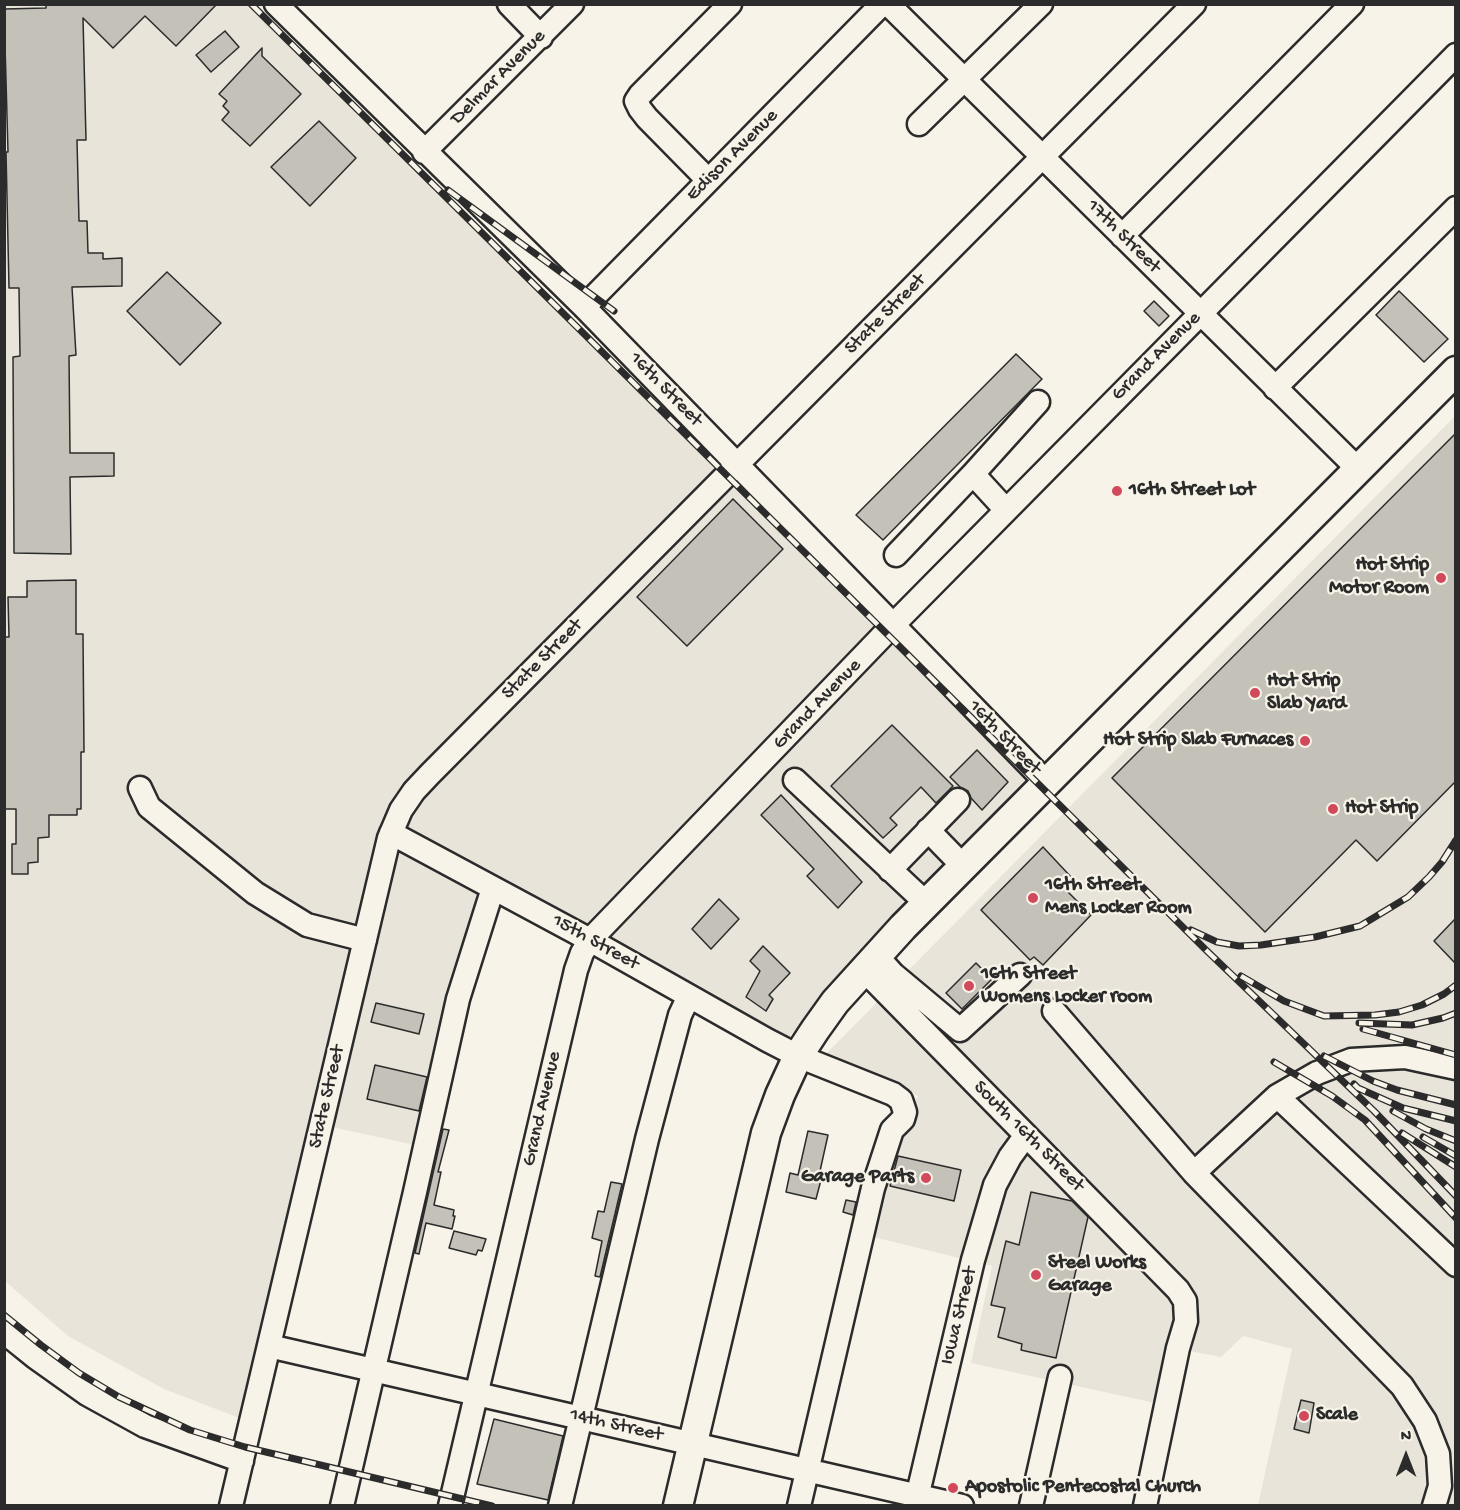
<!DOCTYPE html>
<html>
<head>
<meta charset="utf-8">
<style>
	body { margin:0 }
	#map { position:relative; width:1460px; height:1510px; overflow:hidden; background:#f7f3e8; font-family:"Gochi Hand",sans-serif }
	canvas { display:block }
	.frame { position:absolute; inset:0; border:6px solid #2b2b2b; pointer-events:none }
	.north { position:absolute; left:1376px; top:1426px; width:60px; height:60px; -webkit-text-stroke:4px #f7f3e8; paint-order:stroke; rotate:0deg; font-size:16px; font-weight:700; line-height:24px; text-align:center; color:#2b2b2b }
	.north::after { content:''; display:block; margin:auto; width:21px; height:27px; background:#2b2b2b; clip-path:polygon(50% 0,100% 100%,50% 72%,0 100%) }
</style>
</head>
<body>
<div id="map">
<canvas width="1460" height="1510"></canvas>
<div class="frame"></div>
<div class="north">N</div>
</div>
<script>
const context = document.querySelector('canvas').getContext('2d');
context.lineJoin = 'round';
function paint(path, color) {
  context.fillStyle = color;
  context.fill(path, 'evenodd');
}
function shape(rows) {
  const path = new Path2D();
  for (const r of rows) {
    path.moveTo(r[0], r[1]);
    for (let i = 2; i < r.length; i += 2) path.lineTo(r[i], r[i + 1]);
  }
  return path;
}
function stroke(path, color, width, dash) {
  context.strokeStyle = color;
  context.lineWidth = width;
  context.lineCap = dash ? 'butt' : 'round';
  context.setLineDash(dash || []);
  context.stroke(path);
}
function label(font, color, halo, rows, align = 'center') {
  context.font = font + ' "Gochi Hand",sans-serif';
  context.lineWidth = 4.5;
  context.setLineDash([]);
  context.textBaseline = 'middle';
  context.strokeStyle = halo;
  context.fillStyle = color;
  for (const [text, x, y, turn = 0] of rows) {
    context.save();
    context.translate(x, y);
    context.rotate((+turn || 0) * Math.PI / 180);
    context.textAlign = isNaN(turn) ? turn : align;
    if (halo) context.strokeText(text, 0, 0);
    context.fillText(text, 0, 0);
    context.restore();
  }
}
paint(shape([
	[5,5,256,5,1032,773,786,1040,486,873,419,1146,309,1122,242,1419,164,1389,68,1336,5,1281],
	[1455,416,1455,1505,1258,1505,1292,1349,1243,1336,1221,1357,1168,1347,1155,1403,971,1363,992,1266,869,1236,889,1149,918,1096,824,1056]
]), '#e8e4da');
const building = shape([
	[46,4,217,4,176,46,145,16,113,48,83,18,86,140,77,140,79,221,87,221,88,253,103,253,103,259,122,258,122,286,72,287,76,355,69,356,70,453,114,453,114,476,70,477,71,554,14,553,13,357,20,356,19,288,9,288,6,152,8,152,4,9,46,8,46,4],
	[225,31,239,47,211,72,196,55,225,31],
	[262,48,262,56,301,94,250,146,222,120,229,112,223,106,227,101,219,94,262,48],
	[319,121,356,158,310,206,271,167,319,121],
	[167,272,221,323,180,365,127,311,167,272],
	[1399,291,1448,339,1424,362,1376,315,1399,291],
	[1154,301,1169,316,1159,326,1144,311,1154,301],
	[1016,354,1042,379,883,540,856,515,1016,354],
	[1455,434,1455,782,1377,861,1356,840,1265,932,1112,778,1455,434],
	[733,499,783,549,687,646,637,597,733,499],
	[76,580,76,634,83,634,84,752,81,752,81,809,77,809,77,815,49,815,49,837,38,838,38,862,28,863,28,874,12,874,12,844,16,844,16,809,4,809,4,637,9,637,8,597,27,597,27,581,76,580],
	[892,725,953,786,936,803,921,787,890,818,897,825,883,838,831,786,892,725],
	[977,750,1008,782,982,810,971,798,968,791,960,787,950,777,977,750],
	[781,795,862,882,838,908,807,876,814,869,761,815,781,795],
	[1043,847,1072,878,1063,887,1091,915,1043,965,1034,957,1030,960,981,910,1043,847],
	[719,899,739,919,711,949,692,929,719,899],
	[1455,919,1455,963,1434,941,1455,919],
	[763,946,790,973,769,995,773,999,766,1011,746,997,760,971,750,961,763,946],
	[976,963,992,979,962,1009,946,993,976,963],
	[376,1003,424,1014,419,1034,371,1022,376,1003],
	[375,1065,427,1077,419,1111,367,1099,375,1065],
	[443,1129,449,1130,438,1172,441,1172,434,1205,454,1210,453,1216,455,1216,452,1229,426,1223,419,1254,415,1253,443,1129],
	[808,1131,828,1135,818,1180,821,1180,816,1199,786,1192,790,1173,798,1175,808,1131],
	[898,1156,961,1170,954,1201,890,1186,898,1156],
	[611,1182,622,1184,600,1277,595,1276,602,1241,592,1238,598,1211,604,1212,611,1182],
	[1031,1192,1072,1201,1088,1217,1056,1358,1021,1350,1022,1344,998,1337,1005,1308,991,1305,1006,1241,1019,1245,1031,1192],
	[846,1200,856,1202,853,1215,843,1212,846,1200],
	[454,1231,486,1239,482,1251,478,1250,476,1255,449,1248,454,1231],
	[1301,1400,1314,1403,1309,1433,1294,1429,1301,1400],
	[494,1419,563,1436,548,1500,477,1484,494,1419]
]);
paint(building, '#c4c1b9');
stroke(building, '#2b2b2b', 1.5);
const minor = shape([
	[276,4,584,307,1046,782],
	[509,4,541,37],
	[888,4,1358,469],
	[919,124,1041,4],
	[424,152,572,4],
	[708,180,647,118,640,109,636,101,640,95,730,4],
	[1122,236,1352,4],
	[584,307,882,4],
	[1275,388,1456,208],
	[1006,510,973,474,1038,402],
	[896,555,973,474],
	[795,780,926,903],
	[140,788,149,807,255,893,307,925,365,940],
	[928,830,963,866],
	[391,833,590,940,767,1040,798,1056,893,1094,901,1100,905,1112,903,1119,892,1130,873,1188,799,1506],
	[890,870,958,800],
	[876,955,893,974,960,1030,1020,975],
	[863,969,1178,1290,1185,1301,1186,1321,1178,1348,1145,1506],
	[1054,1011,1194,1173,1402,1386,1425,1421,1438,1454,1440,1486,1434,1506],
	[1277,1096,1317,1073,1351,1060,1405,1057,1456,1068],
	[1194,1173,1277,1096,1456,1265],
	[4,1332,35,1357,87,1394,145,1426,242,1461],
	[269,1346,962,1506],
	[231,1506,389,838,401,810,414,791,430,774,1194,4],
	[342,1506,415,1192,458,999,493,888],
	[450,1506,576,970,582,953,590,940,894,624,1456,55],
	[560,1506,647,1139,680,1015,689,996],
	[915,1506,973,1260,995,1185,1010,1157,1026,1135],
	[1031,1506,1060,1377]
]);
const major = shape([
	[678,1506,766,1133,780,1095,798,1056,815,1030,835,1002,903,927,1456,371]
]);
stroke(minor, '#2b2b2b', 27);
stroke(major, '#2b2b2b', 33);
stroke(minor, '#f7f3e8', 22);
stroke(major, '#f7f3e8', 28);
const rail = shape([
	[251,4,1207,951,1374,1111,1456,1196],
	[448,190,614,311],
	[1191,930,1217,942,1239,946,1261,945,1315,937,1360,926,1408,897,1429,877,1442,862,1456,840],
	[1241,976,1284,1001,1324,1016,1375,1015,1399,1012,1422,1005,1444,994,1456,985],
	[1359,1023,1412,1025,1443,1018,1456,1013],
	[1363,1029,1456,1055],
	[1324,1056,1373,1081,1397,1090,1456,1105],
	[1274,1062,1332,1096,1365,1120,1456,1218],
	[1354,1084,1358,1088,1403,1108,1456,1121],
	[1393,1111,1426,1129,1456,1141],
	[1402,1133,1456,1167],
	[1423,1137,1456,1156],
	[4,1315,41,1345,79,1373,119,1397,190,1430,245,1447,492,1506]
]);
stroke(rail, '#2b2b2b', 7);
stroke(rail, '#f7f3e8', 4.5, [14]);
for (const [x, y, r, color] of [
	[1117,491,6,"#d1495b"],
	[1441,578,6,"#d1495b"],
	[1255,693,6,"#d1495b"],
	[1305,741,6,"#d1495b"],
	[1333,809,6,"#d1495b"],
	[1033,898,6,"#d1495b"],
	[969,986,6,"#d1495b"],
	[926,1178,6,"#d1495b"],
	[1036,1275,6,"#d1495b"],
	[1304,1416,6,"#d1495b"],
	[953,1488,6,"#d1495b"]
]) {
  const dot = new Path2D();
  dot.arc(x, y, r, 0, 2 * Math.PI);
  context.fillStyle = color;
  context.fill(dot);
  stroke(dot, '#f7f3e8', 2);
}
label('20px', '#2b2b2b', '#f7f3e8', [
	["Delmar Avenue",499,78,-45],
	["Edison Avenue",733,156,-45],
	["17th Street",1123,237,45],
	["State Street",886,315,-45],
	["Grand Avenue",1157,357,-45],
	["16th Street",665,390,46],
	["State Street",543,660,-45],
	["Grand Avenue",818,705,-46],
	["16th Street",1004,738,46],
	["15th Street",595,943,29],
	["State Street",328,1097,-77],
	["Grand Avenue",543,1109,-77],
	["South 16th Street",1028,1137,45],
	["Iowa Street",960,1316,-76],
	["14th Street",616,1426,13]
]);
label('bold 20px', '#2b2b2b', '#f7f3e8', [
	["16th Street Lot",1129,491],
	["Hot Strip",1429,566,"right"],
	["Motor Room",1429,589,"right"],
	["Hot Strip",1267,682],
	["Slab Yard",1267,705],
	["Hot Strip Slab Furnaces",1293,741,"right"],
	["Hot Strip",1345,809],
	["16th Street",1045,886],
	["Mens Locker Room",1045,909],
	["16th Street",981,975],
	["Womens Locker room",981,998],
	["Garage Parts",914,1178,"right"],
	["Steel Works",1048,1264],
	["Garage",1048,1287],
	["Scale",1316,1416],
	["Apostolic Pentecostal Church",965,1488]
], 'left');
</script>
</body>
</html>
